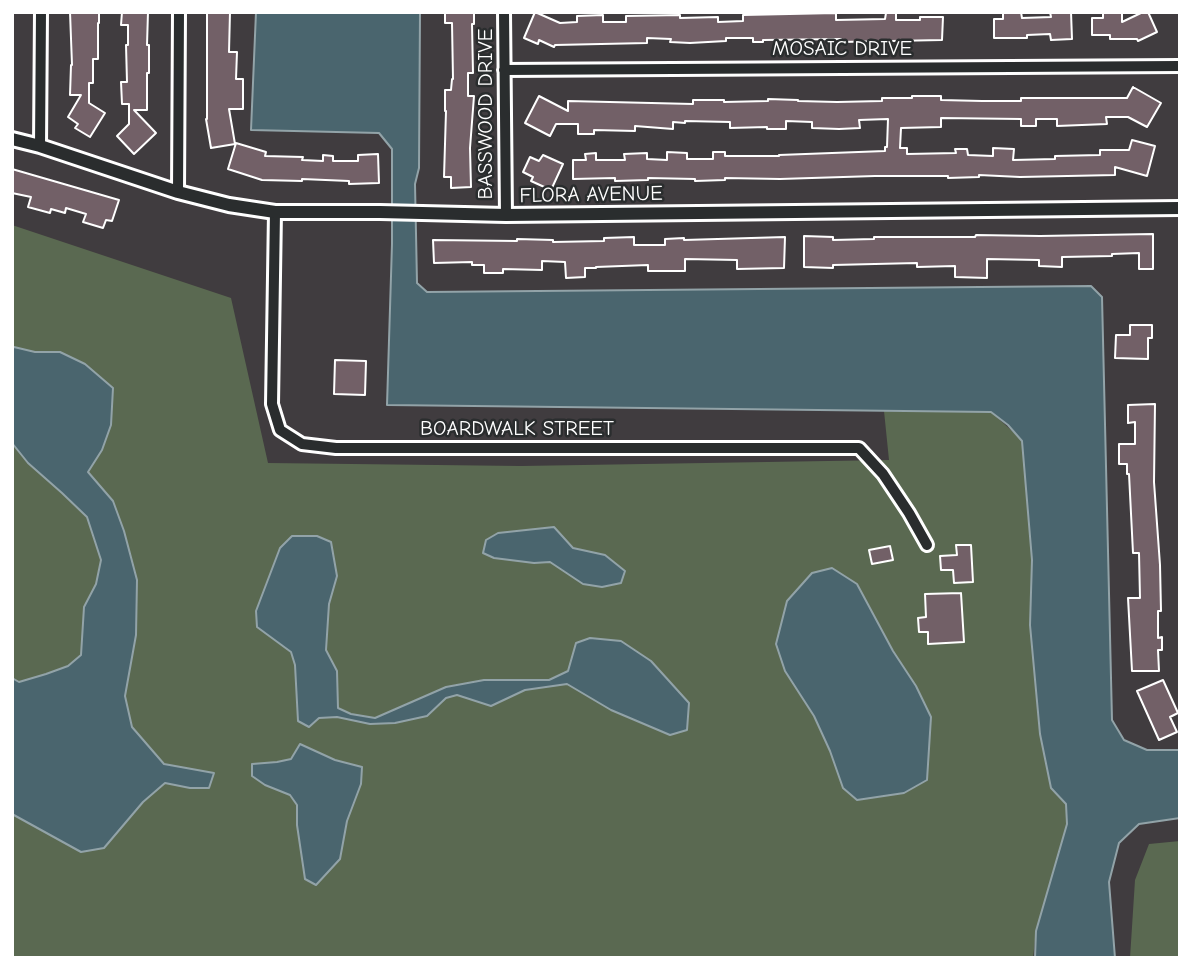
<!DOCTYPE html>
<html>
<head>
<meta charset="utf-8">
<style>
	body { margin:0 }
	#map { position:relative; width:1192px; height:970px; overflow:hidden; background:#403c3f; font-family:"Comic Neue",sans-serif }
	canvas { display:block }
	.frame { position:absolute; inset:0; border:14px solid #fff; pointer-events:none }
</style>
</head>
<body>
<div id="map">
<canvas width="1192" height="970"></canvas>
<div class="frame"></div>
</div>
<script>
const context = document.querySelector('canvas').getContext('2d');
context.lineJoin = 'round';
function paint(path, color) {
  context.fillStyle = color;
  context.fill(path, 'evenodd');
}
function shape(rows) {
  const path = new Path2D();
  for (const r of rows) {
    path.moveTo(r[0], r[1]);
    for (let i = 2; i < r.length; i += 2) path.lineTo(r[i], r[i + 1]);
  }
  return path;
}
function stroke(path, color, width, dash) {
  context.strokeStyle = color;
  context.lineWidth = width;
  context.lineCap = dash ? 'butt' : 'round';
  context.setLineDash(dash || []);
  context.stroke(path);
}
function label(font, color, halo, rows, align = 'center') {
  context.font = font + ' "Comic Neue",sans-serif';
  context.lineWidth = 5;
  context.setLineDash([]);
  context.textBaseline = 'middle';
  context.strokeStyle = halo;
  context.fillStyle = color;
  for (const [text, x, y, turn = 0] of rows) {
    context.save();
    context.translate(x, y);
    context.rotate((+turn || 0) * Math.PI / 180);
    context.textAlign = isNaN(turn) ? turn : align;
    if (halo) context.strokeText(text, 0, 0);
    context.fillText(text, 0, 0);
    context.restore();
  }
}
paint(shape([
	[12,225,231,298,268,463,521,466,889,460,884,411,991,412,1022,440,1032,560,1066,804,1067,824,1036,931,1033,958,12,958],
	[1180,841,1180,958,1130,958,1135,880,1149,844]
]), '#5a6951');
const water = shape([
	[256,12,420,12,419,168,415,184,417,283,427,292,1091,286,1102,297,1112,720,1124,740,1147,750,1180,750,1180,818,1139,824,1119,843,1109,882,1115,958,1035,958,1036,931,1067,824,1066,804,1051,788,1040,734,1030,625,1032,560,1022,441,1008,425,991,412,387,405,392,244,392,149,379,133,251,130,256,12],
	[14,347,35,352,60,352,85,364,113,388,111,425,102,450,88,472,113,501,124,531,137,580,136,635,125,696,132,727,164,764,214,773,209,788,190,788,165,783,143,802,104,848,81,852,12,814,12,678,19,682,46,674,68,666,81,655,84,607,96,584,101,560,87,517,62,493,28,463,12,443,12,348,14,347],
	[554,527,573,548,605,555,625,571,621,583,602,587,583,584,550,562,534,563,494,558,483,553,486,540,498,533,554,527],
	[292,536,317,536,331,542,337,576,329,604,326,650,337,671,338,708,351,714,375,718,446,687,484,680,549,680,568,671,576,643,590,638,621,641,651,661,689,703,687,730,670,735,611,710,567,684,525,690,491,706,457,695,446,698,427,716,395,723,370,724,337,717,319,718,309,727,298,721,295,665,291,652,257,627,256,611,280,548,292,536],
	[832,568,857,584,893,651,916,686,931,717,927,780,904,793,857,800,843,788,830,751,814,716,785,671,776,644,787,601,812,573,832,568],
	[300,744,335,760,362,767,361,784,347,821,340,859,316,885,305,879,297,825,297,805,290,795,265,785,252,776,252,764,277,762,291,759,300,744]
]);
paint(water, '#4a656e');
stroke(water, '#92a3a8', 2);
const building = shape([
	[70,12,99,12,99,23,98,23,98,59,93,59,93,83,89,83,89,103,105,113,90,137,75,128,78,124,68,117,81,95,70,95,71,65,72,65,70,12],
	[122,12,148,12,147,45,149,45,149,73,147,73,147,110,134,110,156,133,134,154,117,136,129,124,129,104,122,104,121,82,127,82,126,45,128,45,128,25,121,25,122,12],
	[207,12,230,12,229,52,237,52,236,79,243,79,243,109,229,109,235,144,211,148,206,119,207,119,207,12],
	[445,12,474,12,474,24,472,24,473,73,468,73,468,96,474,96,470,148,471,187,451,188,451,177,444,177,446,111,445,111,445,90,451,90,452,79,453,79,452,23,445,23,445,12],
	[535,12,560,23,577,22,577,16,603,15,603,22,626,22,626,16,680,15,680,18,718,17,718,22,743,21,743,15,836,13,836,20,885,19,886,13,896,13,896,20,920,20,920,17,943,17,942,40,841,42,841,39,763,40,763,42,753,42,753,38,726,38,726,41,690,43,670,42,671,39,647,38,647,43,555,45,554,47,539,40,538,44,524,38,535,12],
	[1003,12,1021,12,1022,18,1051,17,1050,12,1071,12,1072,39,1051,40,1050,34,1027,35,1027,38,994,38,994,19,1003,19,1003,12],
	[1103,12,1122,12,1122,22,1143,12,1148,12,1157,32,1138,41,1137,39,1110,39,1110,35,1092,35,1092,18,1103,18,1103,12],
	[1133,87,1161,103,1147,127,1128,117,1106,117,1107,124,1057,126,1057,119,1036,119,1036,126,1021,126,1021,119,941,118,941,127,901,128,900,148,907,148,907,154,956,153,955,149,967,149,968,155,993,156,993,148,1014,149,1013,160,1055,159,1055,156,1100,155,1100,150,1129,150,1132,140,1155,146,1147,176,1115,167,1115,175,1020,177,979,175,979,177,948,178,948,176,875,176,780,179,725,178,725,180,695,181,695,179,648,178,648,180,615,181,615,178,573,179,573,160,586,160,585,154,596,153,596,160,625,160,624,154,647,153,647,159,667,160,667,152,687,153,687,159,713,159,713,152,725,152,725,156,779,156,779,155,885,151,885,147,887,147,888,119,859,120,860,128,839,129,812,128,812,122,786,121,786,129,767,129,767,127,730,128,730,122,685,121,685,123,673,122,673,129,635,126,635,131,594,130,594,134,578,134,578,124,556,124,550,136,525,123,539,96,568,111,568,101,693,104,693,100,724,100,724,102,768,101,768,99,798,100,798,101,837,102,882,101,882,98,912,98,912,96,941,96,941,100,982,101,1021,101,1021,98,1127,98,1133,87],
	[236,143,266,152,265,156,303,157,302,160,323,161,323,155,333,156,333,161,358,161,358,155,378,154,379,183,349,184,349,181,302,179,302,181,262,180,228,169,236,143],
	[543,155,563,164,551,190,531,181,533,177,523,172,530,157,539,161,543,155],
	[12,169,119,200,112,221,106,220,103,228,83,222,86,214,66,208,65,213,51,209,50,213,28,207,31,197,12,193,12,169],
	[1153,234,1153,269,1139,269,1139,253,1112,254,1112,256,1062,257,1062,267,1039,266,1039,260,987,259,987,278,955,277,955,266,917,267,917,263,833,265,833,268,804,267,804,236,833,237,833,240,874,239,874,237,975,237,976,235,1040,236,1153,234],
	[634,237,634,245,665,245,665,239,684,238,684,240,785,237,784,268,737,269,737,260,685,259,685,271,648,271,648,265,596,267,596,268,585,268,585,277,566,278,565,262,542,261,542,270,503,269,503,273,484,273,484,265,472,265,472,262,434,263,433,240,517,241,517,239,553,240,553,242,604,241,604,238,634,237],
	[1130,325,1152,325,1152,338,1148,338,1148,359,1115,358,1116,335,1130,335,1130,325],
	[335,360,366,361,365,395,334,394,335,360],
	[1155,404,1154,482,1160,565,1161,611,1158,611,1158,638,1162,637,1162,650,1158,650,1159,671,1132,671,1128,598,1140,598,1139,553,1133,553,1129,474,1127,474,1127,464,1119,464,1119,444,1135,444,1135,422,1128,423,1128,405,1155,404],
	[956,545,971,545,973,582,954,583,953,570,941,570,940,556,957,555,956,545],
	[890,546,893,560,872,564,869,550,890,546],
	[961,593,964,642,928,644,928,632,919,632,918,618,926,617,925,594,961,593],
	[1163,680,1178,713,1170,717,1177,732,1159,740,1137,691,1163,680]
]);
paint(building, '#726067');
stroke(building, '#fff', 2);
const minor = shape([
	[504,12,506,215],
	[504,70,1180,66],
	[40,146,41,12],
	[178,192,179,12],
	[275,212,272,404,280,430,302,444,336,448,859,448,883,474,909,513,927,545]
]);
const tertiary = shape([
	[12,139,40,146,178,192,229,205,275,212,380,212,506,215,1180,208]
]);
stroke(minor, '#fff', 16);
stroke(tertiary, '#fff', 18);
stroke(minor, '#2a2d2e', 10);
stroke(tertiary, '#2a2d2e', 12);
label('21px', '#fff', '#2a2d2e', [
	["MOSAIC DRIVE",842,49],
	["BASSWOOD DRIVE",486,114,-90],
	["FLORA AVENUE",591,195,-1],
	["BOARDWALK STREET",517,429]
]);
</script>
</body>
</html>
